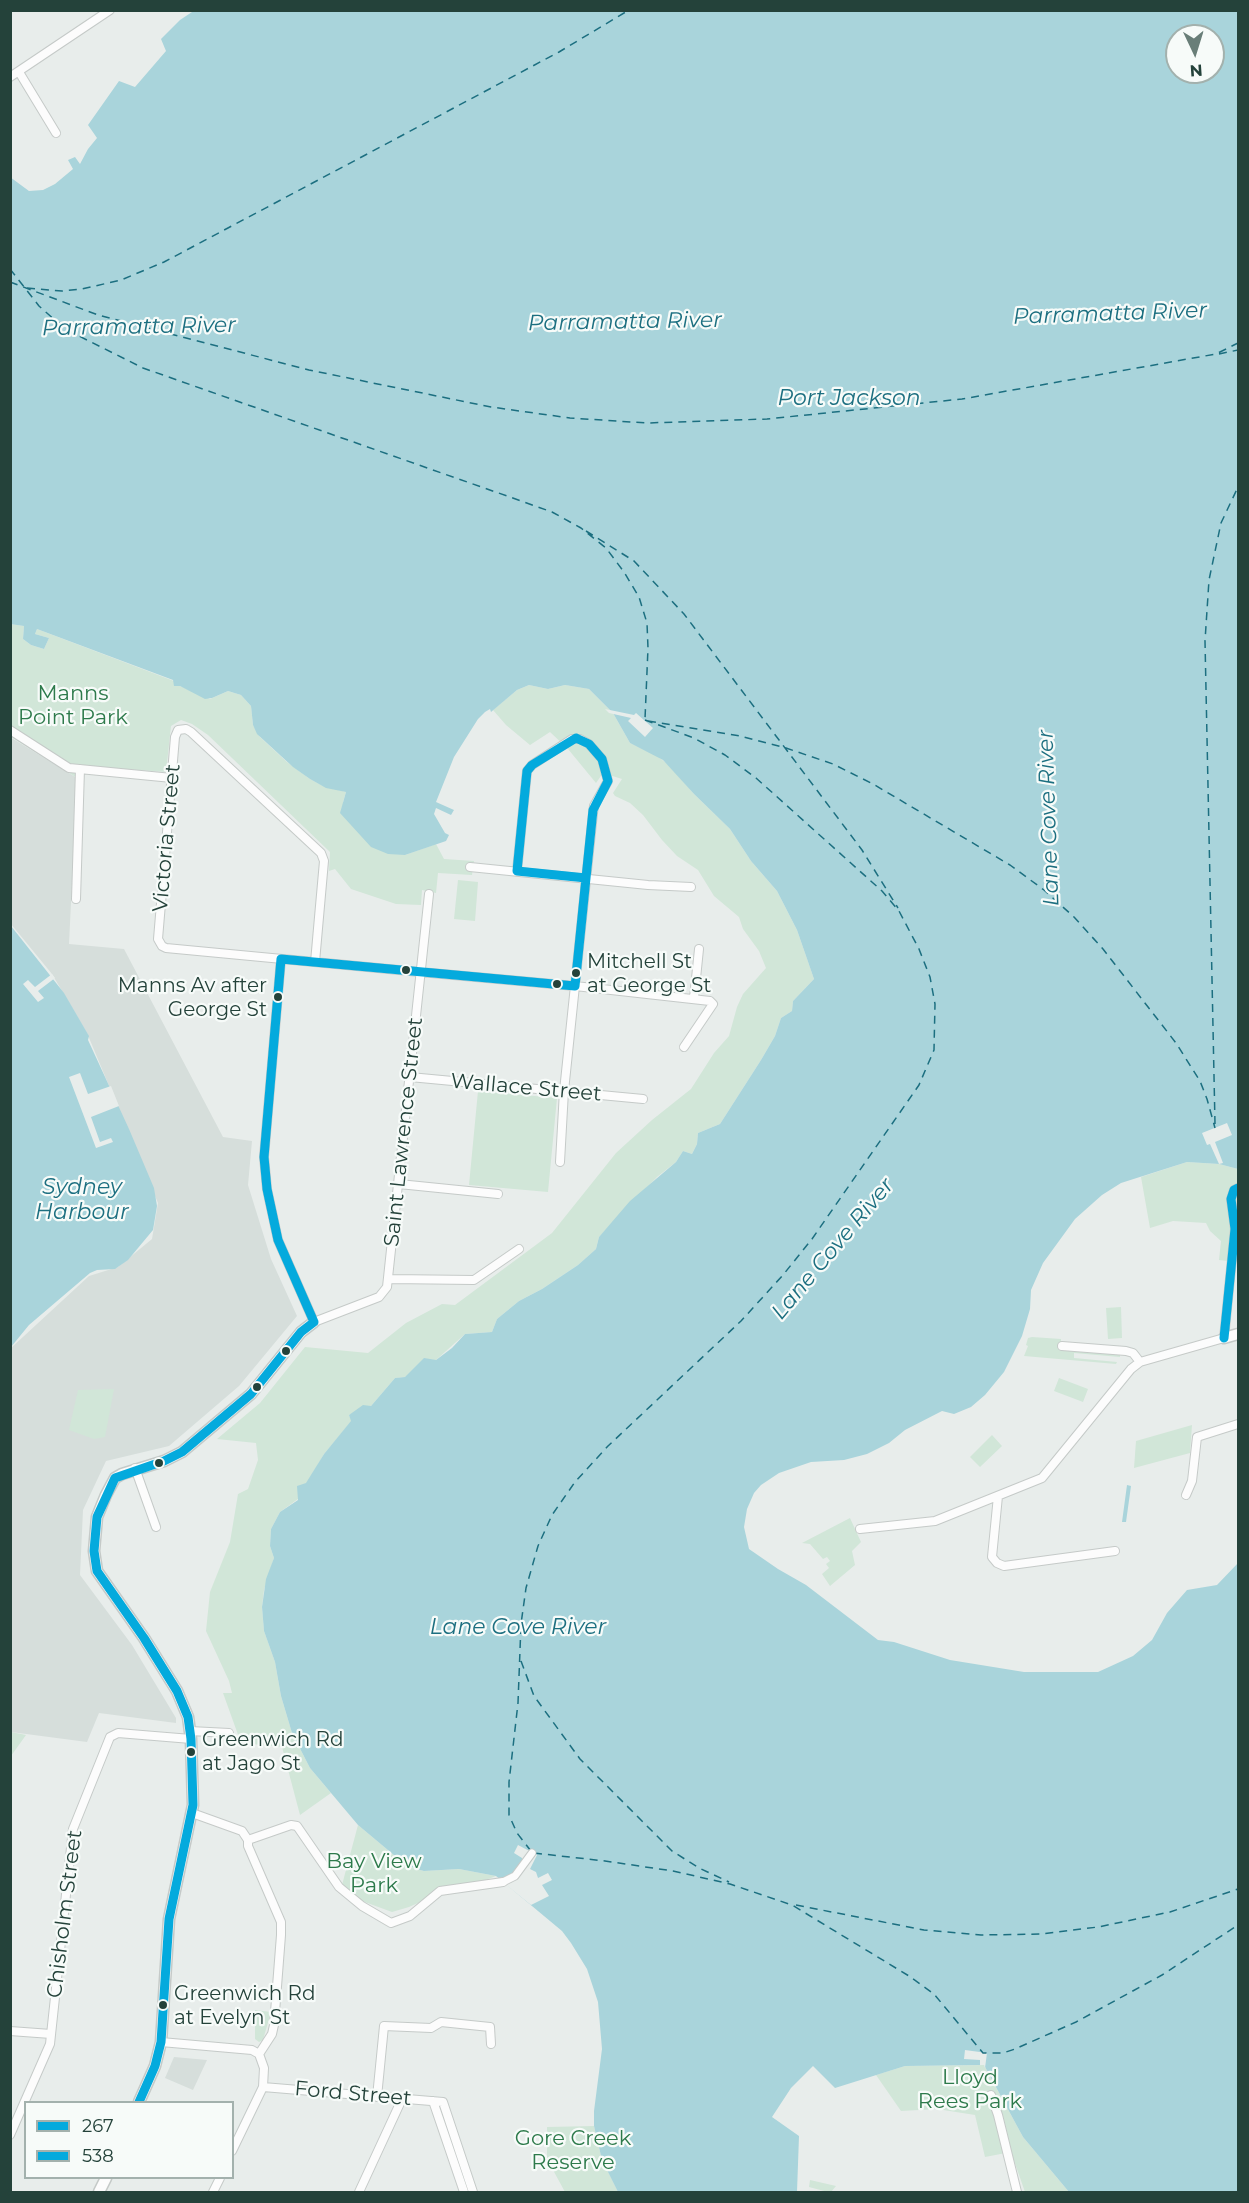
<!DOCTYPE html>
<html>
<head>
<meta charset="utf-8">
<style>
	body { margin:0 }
	#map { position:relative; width:1249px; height:2203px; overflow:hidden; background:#e8edeb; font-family:Montserrat,sans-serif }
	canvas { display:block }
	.frame { position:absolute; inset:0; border:12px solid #24423a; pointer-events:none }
	.legend { position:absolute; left:24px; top:2101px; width:210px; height:78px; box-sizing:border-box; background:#f7fbf9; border:2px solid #a3b1ad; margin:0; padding:8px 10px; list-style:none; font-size:18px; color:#24423a }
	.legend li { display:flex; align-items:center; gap:12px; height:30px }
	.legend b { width:30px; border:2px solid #a3b1ad }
	.north { position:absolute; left:1165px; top:24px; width:60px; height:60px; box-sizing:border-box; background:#f7fbf9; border:2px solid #a3b1ad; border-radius:50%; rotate:176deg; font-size:16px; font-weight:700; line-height:24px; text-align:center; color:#24423a }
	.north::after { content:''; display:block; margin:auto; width:21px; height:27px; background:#697e78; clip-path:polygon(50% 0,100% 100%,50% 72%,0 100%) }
</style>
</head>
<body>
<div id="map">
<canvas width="1249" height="2203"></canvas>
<div class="frame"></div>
<ul class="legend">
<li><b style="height:8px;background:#04aadd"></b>267</li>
<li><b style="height:8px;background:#04aadd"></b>538</li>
</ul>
<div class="north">N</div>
</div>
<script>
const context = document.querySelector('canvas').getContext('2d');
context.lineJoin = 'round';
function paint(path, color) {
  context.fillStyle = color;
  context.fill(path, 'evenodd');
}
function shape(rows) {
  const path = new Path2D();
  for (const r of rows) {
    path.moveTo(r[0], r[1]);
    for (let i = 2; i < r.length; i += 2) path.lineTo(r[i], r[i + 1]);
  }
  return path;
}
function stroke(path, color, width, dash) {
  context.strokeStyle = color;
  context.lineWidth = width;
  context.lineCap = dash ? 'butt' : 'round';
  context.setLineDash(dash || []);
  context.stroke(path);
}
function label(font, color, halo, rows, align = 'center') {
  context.font = font + ' Montserrat,sans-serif';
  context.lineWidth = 4.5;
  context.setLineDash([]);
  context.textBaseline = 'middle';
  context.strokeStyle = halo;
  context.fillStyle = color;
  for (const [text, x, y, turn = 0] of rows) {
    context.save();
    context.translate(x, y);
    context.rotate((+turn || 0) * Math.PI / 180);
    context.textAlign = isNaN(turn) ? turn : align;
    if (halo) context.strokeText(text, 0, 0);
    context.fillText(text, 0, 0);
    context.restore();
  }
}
paint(shape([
	[10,737,77,778,69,944,124,949,223,1137,252,1141,248,1185,271,1259,297,1316,239,1386,169,1446,106,1461,83,1510,80,1575,132,1645,176,1718,176,1723,99,1713,87,1742,11,1732,11,1348,89,1276,118,1267,152,1239,158,1203,87,1033,52,974,11,924],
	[174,2057,207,2060,193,2090,165,2078]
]), '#d6dedb');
paint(shape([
	[10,624,24,626,23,639,31,645,44,649,49,638,35,634,37,629,174,681,180,686,210,699,228,691,241,695,251,706,253,725,260,737,287,762,310,779,321,785,346,792,343,802,405,855,436,844,444,859,474,861,472,875,438,873,436,893,422,890,421,905,396,904,351,889,335,869,329,871,330,852,208,735,192,724,181,720,171,726,166,772,83,766,77,778,11,737],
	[529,685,548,689,565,685,589,689,613,713,630,743,657,756,669,765,694,794,730,829,751,861,777,891,797,930,814,979,793,1001,792,1011,781,1018,775,1036,761,1060,720,1124,698,1133,697,1144,692,1154,683,1151,676,1162,657,1177,599,1237,596,1249,578,1265,542,1289,519,1301,497,1319,492,1332,465,1334,436,1360,405,1377,395,1378,371,1406,349,1415,352,1421,324,1454,298,1499,280,1512,271,1529,270,1546,274,1558,264,1590,262,1607,264,1631,275,1662,281,1696,292,1733,310,1768,331,1793,300,1815,282,1747,241,1743,223,1693,232,1693,229,1681,206,1631,210,1592,230,1542,238,1494,248,1489,258,1460,256,1443,217,1439,260,1403,305,1347,368,1353,406,1323,442,1304,455,1305,552,1233,616,1153,652,1120,691,1089,714,1053,729,1036,737,1007,743,994,766,968,759,951,743,929,739,917,714,896,698,870,677,856,662,840,643,815,630,803,615,796,613,793,622,779,603,773,596,783,568,749,550,732,530,745,506,725,493,710,517,690],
	[458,880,478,882,475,921,454,919],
	[478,1091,557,1098,548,1192,469,1185],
	[1187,1162,1219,1164,1238,1169,1238,1262,1219,1260,1221,1241,1210,1231,1206,1223,1173,1221,1150,1228,1141,1177],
	[1121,1307,1122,1338,1108,1339,1106,1308],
	[1032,1337,1061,1339,1061,1342,1120,1353,1120,1357,1074,1353,1074,1358,1117,1362,1116,1364,1024,1356,1028,1346,1026,1345,1028,1338],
	[1059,1378,1088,1389,1083,1402,1054,1391],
	[114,1389,105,1437,94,1439,69,1430,78,1390],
	[1192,1425,1190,1453,1134,1468,1136,1441],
	[992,1435,1002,1446,980,1467,970,1457],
	[850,1518,861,1542,852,1551,855,1565,830,1586,822,1574,829,1568,826,1564,830,1561,827,1557,823,1559,810,1544,802,1543],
	[11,1732,26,1735,11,1756,10,1732],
	[358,1825,401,1861,416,1869,424,1871,459,1869,496,1876,473,1885,445,1891,409,1907,392,1912,362,1901,342,1885],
	[255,2010,271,2012,263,2040,259,2042,255,2039],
	[984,2065,1023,2137,1069,2192,1025,2192,1011,2152,985,2157,975,2115,937,2109,901,2111,876,2075,905,2066],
	[594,2126,602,2160,618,2192,565,2192,547,2159,547,2127],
	[810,2180,836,2186,831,2192,828,2192,809,2187]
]), '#d1e6d8');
paint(shape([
	[202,11,1238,11,1238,1169,1219,1164,1187,1162,1121,1183,1102,1195,1075,1219,1043,1263,1031,1290,1030,1309,1022,1336,1004,1372,985,1395,971,1407,954,1414,942,1411,905,1430,889,1443,867,1454,844,1460,811,1462,779,1473,761,1485,754,1493,747,1509,744,1527,749,1549,778,1569,806,1585,878,1640,894,1642,950,1660,1024,1672,1098,1672,1133,1656,1152,1640,1167,1613,1187,1590,1217,1585,1238,1563,1238,2192,1069,2192,1023,2137,984,2065,980,2065,905,2066,835,2088,813,2066,791,2088,772,2117,799,2136,797,2192,618,2192,602,2160,594,2126,594,2111,602,2049,598,2002,587,1969,571,1943,562,1931,496,1876,459,1869,424,1871,416,1869,401,1861,358,1825,310,1768,292,1733,281,1696,275,1662,264,1631,262,1607,266,1579,274,1558,270,1546,271,1529,280,1512,298,1500,297,1486,306,1483,324,1454,351,1421,349,1415,363,1405,371,1406,395,1378,405,1377,424,1358,436,1360,452,1348,465,1334,492,1332,497,1319,519,1301,542,1289,578,1265,596,1249,599,1237,630,1201,676,1162,683,1151,692,1154,697,1144,698,1133,720,1124,761,1060,775,1036,781,1018,792,1011,793,1001,814,979,797,930,777,891,751,861,730,829,694,794,663,760,630,743,613,713,589,689,565,685,548,689,529,685,517,690,491,712,490,709,485,712,478,719,454,757,436,802,454,810,451,815,436,808,434,814,445,833,449,835,446,841,405,855,388,854,371,847,340,813,346,792,326,788,310,779,293,767,257,734,253,725,251,706,241,695,228,691,212,698,205,699,180,686,174,686,173,680,37,629,35,634,49,638,44,649,31,645,23,639,24,626,10,624,10,177,29,191,43,190,55,184,73,169,68,160,75,157,80,164,88,149,97,138,88,125,119,81,135,87,166,51,161,39,180,20,192,12],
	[1177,36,1213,36,1213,72,1177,72],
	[11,926,64,993,89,1036,88,1040,129,1129,154,1188,157,1206,153,1230,128,1260,115,1269,97,1270,90,1273,29,1325,11,1347],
	[1127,1485,1131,1486,1126,1522,1122,1522]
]), '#a9d4db');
paint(shape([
	[605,709,634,715,636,713,653,728,645,737,628,721,631,718,609,713],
	[52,974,55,978,38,991,44,998,38,1002,23,984,28,980,35,987],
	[80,1073,88,1094,111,1086,119,1106,91,1117,100,1142,111,1138,113,1142,96,1148,69,1077],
	[1227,1123,1232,1135,1215,1142,1223,1163,1219,1164,1210,1144,1207,1145,1202,1133],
	[518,1845,537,1855,530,1869,536,1872,538,1878,548,1873,552,1880,542,1885,549,1896,531,1905,505,1884,523,1862,522,1858,514,1853],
	[965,2050,987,2053,985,2068,984,2065,980,2065,980,2060,964,2059]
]), '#e8edeb');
stroke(shape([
	[10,269,39,306,56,321,77,335,143,368,507,496,552,512,581,528,606,548,624,572,639,597,647,623,648,648,645,719],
	[10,282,98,315,309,370,491,407,570,418,647,423,767,419,962,399,1216,354,1238,343],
	[27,288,62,291,82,289,121,280,164,262,559,52,629,10],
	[1219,354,1238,350],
	[586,531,634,561,684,614,862,850,898,908],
	[648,721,740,736,786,748,833,764,873,784,1010,865,1044,890,1074,917,1103,949,1176,1043,1200,1081,1207,1099,1215,1128],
	[1215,1124,1205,641,1209,580,1221,523,1238,487],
	[521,1661,534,1696,580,1759,672,1851,699,1868,729,1882],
	[531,1851,517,1833,509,1815,509,1782,518,1703,521,1624,526,1588,538,1546,552,1515,575,1482,608,1446,741,1321,783,1275,812,1239,919,1085,934,1050,935,1004,930,977,919,949,899,911,882,891,756,778,725,755,694,738,645,720],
	[534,1853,605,1861,673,1871,730,1884,792,1905,909,1976,934,1994,983,2053,1003,2053,1015,2049,1076,2022,1162,1975,1238,1925],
	[796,1905,924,1930,981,1935,1041,1934,1098,1927,1170,1912,1238,1889]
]), '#1c6f80', 1.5, [8, 6]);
const pedestrian = shape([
	[503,1882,515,1876,532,1853]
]);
const minor = shape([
	[19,72,56,133],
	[10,77,110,10],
	[10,730,69,768,172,778],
	[470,867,648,885,691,887],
	[517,871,527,771,532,765,572,739,580,739,589,744,602,759,608,781,594,806,593,813,564,1091,560,1162],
	[76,899,80,769],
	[281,959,264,1157,267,1189,278,1240,314,1322,379,1297,387,1287,429,894],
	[315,962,324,861,321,853,191,732,186,729,178,730,175,737,158,939,162,946,166,948,420,972,575,986,710,1001,713,1004,684,1047],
	[694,998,699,949],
	[410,1077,643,1099],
	[399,1184,498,1194],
	[389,1279,474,1280,519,1249],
	[1062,1346,1126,1351,1133,1353,1140,1362],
	[135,1468,156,1527],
	[1186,1495,1192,1481,1197,1437,1238,1424],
	[998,1496,992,1557,997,1563,1004,1566,1115,1551],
	[860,1529,935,1521,1042,1478,1131,1369,1140,1362,1224,1338,1235,1229,1231,1199,1234,1190,1238,1188],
	[190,1731,229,1733],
	[192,1813,242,1831,248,1840,291,1825,297,1826,339,1887,362,1906,391,1923,410,1916,440,1891,503,1882],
	[10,2031,51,2034],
	[161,2042,252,2050,259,2054],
	[263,2087,443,2102,473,2192],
	[991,2095,998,2115,1017,2192],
	[377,2097,384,2026,431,2028,441,2022,490,2027,491,2044],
	[433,2101,464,2192],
	[10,2135,50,2044,73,1829,110,1737,118,1733,191,1739],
	[232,2151,263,2087,264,2068,259,2054,272,2034,274,2025,281,1935,281,1922,248,1846,248,1840],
	[213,2192,220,2178],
	[359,2192,402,2099]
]);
const tertiary = shape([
	[1224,1338,1238,1334],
	[139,2102,155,2066,161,2042,169,1919,193,1805,191,1739,188,1717,177,1691,144,1638,97,1571,94,1551,97,1517,106,1495,115,1478,122,1474,164,1461,182,1452,251,1394,301,1332,314,1322],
	[99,2192,106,2178]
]);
stroke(pedestrian, '#c5cac8', 9);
stroke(minor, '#c5cac8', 10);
stroke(tertiary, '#c5cac8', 13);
stroke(pedestrian, '#fcfcfc', 7);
stroke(minor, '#fcfcfc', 8);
stroke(tertiary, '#fcfcfc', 10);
stroke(shape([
	[576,738,589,744,602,759,608,781,593,810,586,878,517,871,527,771,532,765,576,738],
	[281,959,264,1157,267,1189,278,1240,314,1322],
	[281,959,575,986],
	[575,986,586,878],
	[139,2102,155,2066,161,2042,169,1919,193,1805,191,1739,188,1717,177,1691,144,1638,97,1571,94,1551,97,1517,115,1478,164,1461,182,1452,251,1394,301,1332,314,1322]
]), '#04aadd', 9);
stroke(shape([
	[1224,1338,1235,1229,1231,1199,1234,1190,1238,1188]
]), '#04aadd', 9);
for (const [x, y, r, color] of [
	[406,970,5,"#24423a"],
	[576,973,5,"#24423a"],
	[557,984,5,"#24423a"],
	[278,997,5,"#24423a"],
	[286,1351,5,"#24423a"],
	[257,1387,5,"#24423a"],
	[159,1463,5,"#24423a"],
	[191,1752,5,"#24423a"],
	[163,2005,5,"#24423a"]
]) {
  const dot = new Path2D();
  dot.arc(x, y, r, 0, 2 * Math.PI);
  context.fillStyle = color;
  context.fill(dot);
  stroke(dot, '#f7fbf9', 2);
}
label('20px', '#24423a', '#f7fbf9', [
	["Mitchell St",587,962],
	["at George St",587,986],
	["Manns Av after",267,986,"right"],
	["George St",267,1010,"right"],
	["Greenwich Rd",202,1740],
	["at Jago St",202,1764],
	["Greenwich Rd",174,1994],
	["at Evelyn St",174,2018]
], 'left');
label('21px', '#2d7a4b', '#f7fbf9', [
	["Manns",73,694],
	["Point Park",73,718],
	["Bay View",374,1862],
	["Park",374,1886],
	["Lloyd",970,2078],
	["Rees Park",970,2102],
	["Gore Creek",573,2139],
	["Reserve",573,2163]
]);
label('21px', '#24423a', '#f7fbf9', [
	["Victoria Street",167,838,-85],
	["Wallace Street",526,1088,5],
	["Saint Lawrence Street",404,1132,-84],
	["Chisholm Street",65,1914,-83],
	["Ford Street",353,2094,5]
]);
label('italic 22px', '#1c6f80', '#f7fbf9', [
	["Parramatta River",1110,314,-2],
	["Parramatta River",625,322,-1],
	["Parramatta River",139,327,-1],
	["Port Jackson",849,399],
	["Lane Cove River",1049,818,-92],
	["Sydney",82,1188],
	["Harbour",82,1213],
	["Lane Cove River",833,1249,-50],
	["Lane Cove River",518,1628]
]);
</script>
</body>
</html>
